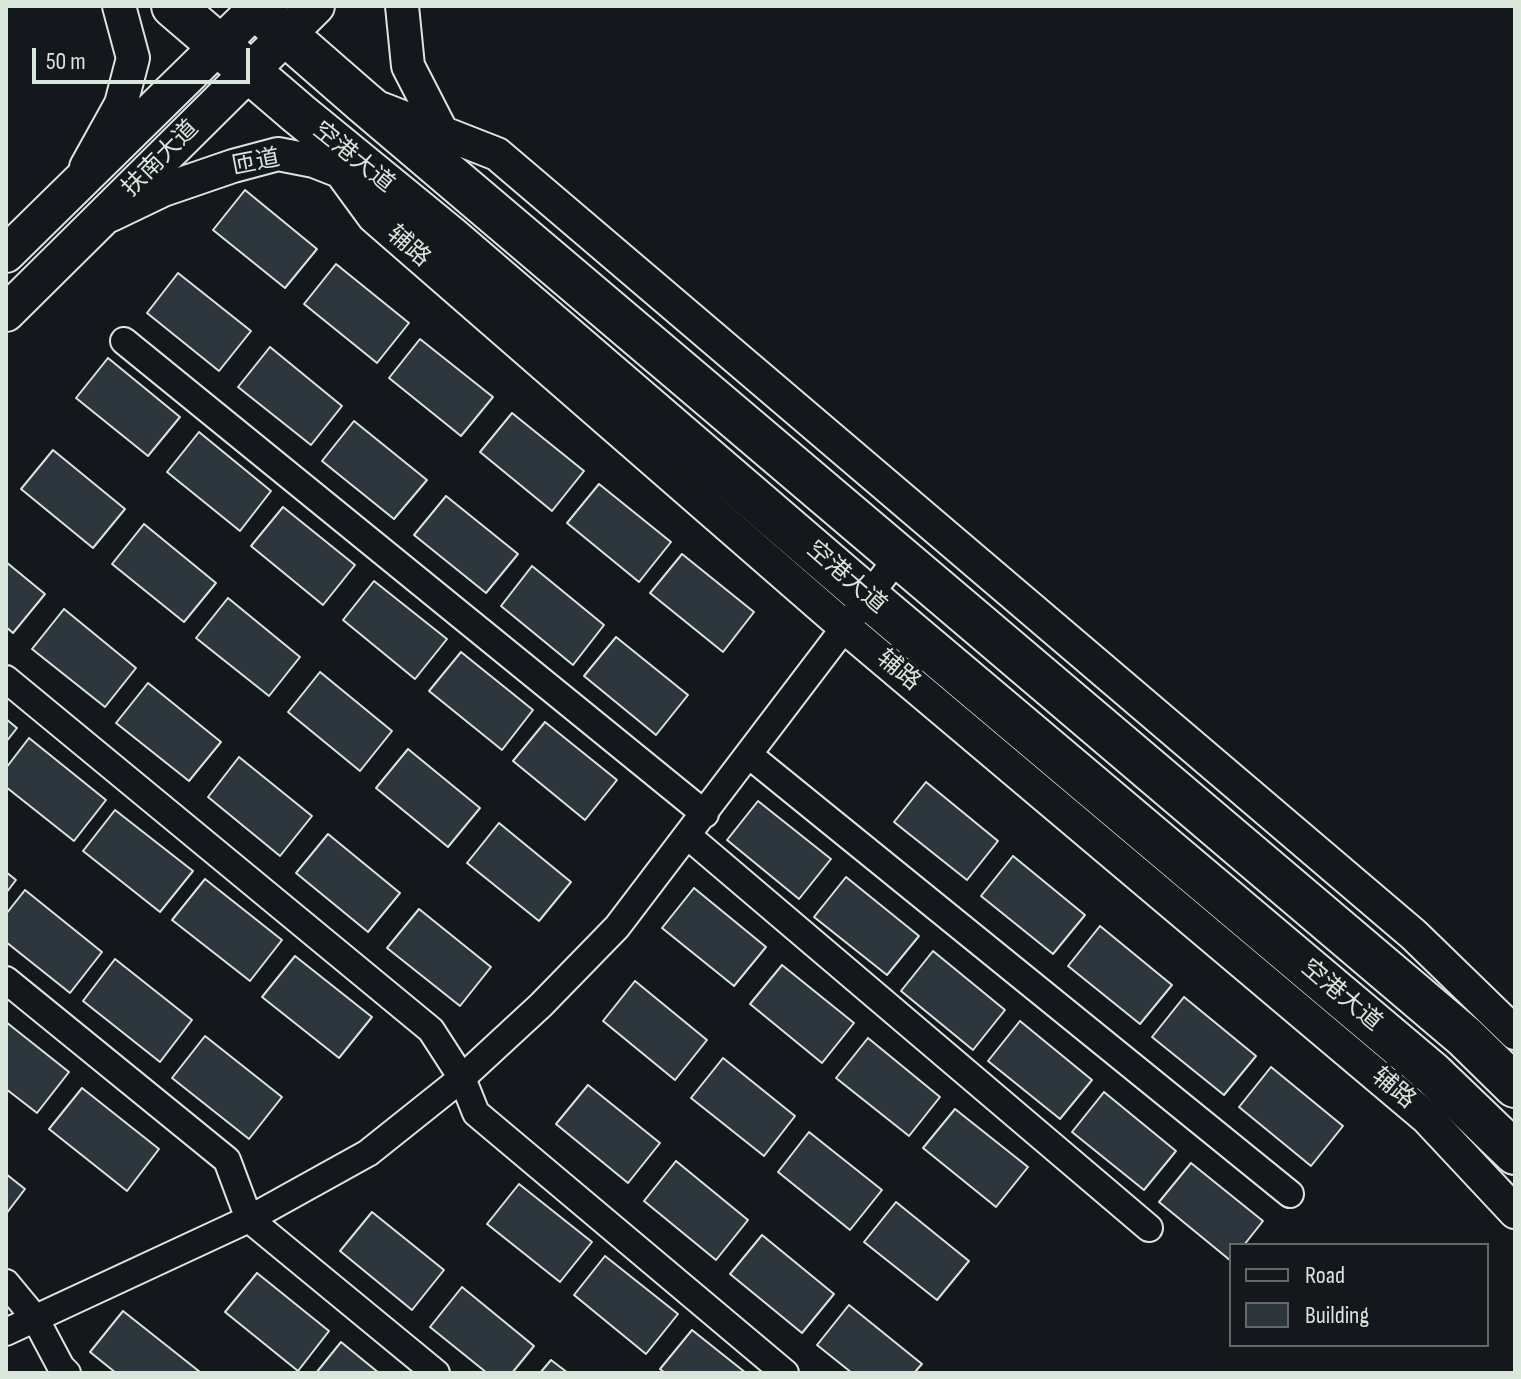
<!DOCTYPE html>
<html>
<head>
<meta charset="utf-8">
<style>
	body { margin:0 }
	#map { position:relative; width:1521px; height:1379px; overflow:hidden; background:#14181c; font-family:"Sofia Sans Condensed",sans-serif }
	canvas { display:block }
	.frame { position:absolute; inset:0; border:8px solid #d8e6dc; pointer-events:none }
	.legend { position:absolute; left:1229px; top:1243px; width:260px; height:104px; box-sizing:border-box; background:#14181c; border:2px solid #626a69; margin:0; padding:10px 14px; list-style:none; font-size:24px; color:#d8e6dc }
	.legend li { display:flex; align-items:center; gap:16px; height:40px }
	.legend b { width:40px; border:2px solid #626a69 }
	.scale { position:absolute; left:32px; top:48px; width:218px; height:36px; box-sizing:border-box; border:4px solid #d8e6dc; border-top:0; padding-left:10px; font-size:24px; line-height:28px; white-space:nowrap; color:#d8e6dc; -webkit-text-stroke:6px #14181c; paint-order:stroke }
</style>
</head>
<body>
<div id="map">
<canvas width="1521" height="1379"></canvas>
<div class="frame"></div>
<ul class="legend">
<li><b style="height:10px;background:#14181c"></b>Road</li>
<li><b style="height:22px;background:#2c363c"></b>Building</li>
</ul>
<div class="scale">50 m</div>
</div>
<script>
const context = document.querySelector('canvas').getContext('2d');
context.lineJoin = 'round';
function paint(path, color) {
  context.fillStyle = color;
  context.fill(path, 'evenodd');
}
function shape(rows) {
  const path = new Path2D();
  for (const r of rows) {
    path.moveTo(r[0], r[1]);
    for (let i = 2; i < r.length; i += 2) path.lineTo(r[i], r[i + 1]);
  }
  return path;
}
function stroke(path, color, width, dash) {
  context.strokeStyle = color;
  context.lineWidth = width;
  context.lineCap = dash ? 'butt' : 'round';
  context.setLineDash(dash || []);
  context.stroke(path);
}
function label(font, color, halo, rows, align = 'center') {
  context.font = font + ' "Sofia Sans Condensed","Noto Sans SC",sans-serif';
  context.lineWidth = 6;
  context.setLineDash([]);
  context.textBaseline = 'middle';
  context.strokeStyle = halo;
  context.fillStyle = color;
  for (const [text, x, y, turn = 0] of rows) {
    context.save();
    context.translate(x, y);
    context.rotate((+turn || 0) * Math.PI / 180);
    context.textAlign = isNaN(turn) ? turn : align;
    if (halo) context.strokeText(text, 0, 0);
    context.fillText(text, 0, 0);
    context.restore();
  }
}
const building = shape([
	[245,190,317,249,285,288,213,230,245,190],
	[336,264,409,323,377,363,304,304,336,264],
	[178,273,251,331,219,371,147,313,178,273],
	[420,339,493,397,461,436,389,378,420,339],
	[270,347,342,406,311,445,238,387,270,347],
	[108,358,180,417,148,456,76,398,108,358],
	[512,413,584,471,552,511,480,452,512,413],
	[354,421,427,480,394,519,322,461,354,421],
	[199,432,271,491,240,531,167,472,199,432],
	[53,450,125,509,93,548,21,489,53,450],
	[599,484,671,542,639,582,567,523,599,484],
	[446,496,518,554,486,593,414,535,446,496],
	[283,507,355,565,323,605,251,546,283,507],
	[144,524,216,583,184,622,112,564,144,524],
	[682,554,754,612,723,652,650,593,682,554],
	[6,562,45,594,13,633,6,627,6,562],
	[532,566,604,625,573,665,501,606,532,566],
	[374,581,447,639,415,679,343,620,374,581],
	[228,598,300,657,269,696,196,638,228,598],
	[64,609,136,668,105,707,32,649,64,609],
	[616,637,688,695,656,735,584,676,616,637],
	[461,652,533,710,502,750,429,691,461,652],
	[320,672,392,731,360,771,288,712,320,672],
	[148,683,221,742,189,781,116,723,148,683],
	[6,719,17,728,6,742,6,719],
	[545,722,617,780,585,820,513,761,545,722],
	[29,738,106,800,74,841,6,787,6,768,29,738],
	[408,749,480,808,448,847,376,788,408,749],
	[239,757,312,816,280,856,208,797,239,757],
	[926,782,998,841,967,880,894,822,926,782],
	[758,801,831,859,799,899,727,840,758,801],
	[115,810,193,871,160,912,83,851,115,810],
	[499,823,571,882,539,921,467,863,499,823],
	[328,834,400,893,368,932,296,873,328,834],
	[1013,856,1085,915,1053,954,981,896,1013,856],
	[6,872,16,880,6,893,6,872],
	[846,877,919,936,887,975,814,917,846,877],
	[205,879,282,940,250,981,172,920,205,879],
	[694,888,766,947,734,986,662,928,694,888],
	[25,890,102,952,70,993,6,942,6,914,25,890],
	[419,909,491,967,460,1006,387,948,419,909],
	[1100,926,1172,985,1140,1024,1068,966,1100,926],
	[933,951,1005,1010,973,1050,901,991,933,951],
	[295,956,372,1017,339,1058,262,997,295,956],
	[115,959,192,1020,160,1062,83,1001,115,959],
	[782,965,854,1023,822,1063,750,1004,782,965],
	[635,981,707,1040,675,1080,603,1021,635,981],
	[1184,997,1256,1056,1224,1095,1152,1037,1184,997],
	[1020,1021,1092,1080,1060,1119,988,1061,1020,1021],
	[6,1022,69,1072,37,1113,6,1089,6,1022],
	[205,1036,282,1097,249,1139,172,1078,205,1036],
	[868,1038,940,1097,909,1136,836,1078,868,1038],
	[723,1058,795,1116,764,1156,691,1098,723,1058],
	[1271,1067,1343,1126,1311,1166,1239,1107,1271,1067],
	[588,1085,660,1143,628,1183,556,1124,588,1085],
	[82,1088,159,1149,127,1191,49,1129,82,1088],
	[1104,1092,1176,1151,1144,1190,1072,1132,1104,1092],
	[955,1109,1028,1167,996,1207,923,1148,955,1109],
	[809,1132,882,1190,850,1230,778,1172,809,1132],
	[676,1161,748,1220,716,1260,644,1201,676,1161],
	[1191,1163,1263,1221,1244,1245,1231,1245,1231,1261,1159,1202,1191,1163],
	[6,1174,25,1189,6,1214,6,1174],
	[519,1184,592,1242,560,1282,487,1224,519,1184],
	[896,1202,969,1261,937,1300,864,1242,896,1202],
	[372,1212,444,1270,412,1310,340,1251,372,1212],
	[762,1235,834,1294,802,1333,730,1274,762,1235],
	[605,1256,678,1314,646,1354,574,1295,605,1256],
	[257,1273,329,1331,298,1371,225,1312,257,1273],
	[462,1287,534,1346,512,1373,487,1373,430,1327,462,1287],
	[849,1305,922,1364,914,1373,852,1373,817,1345,849,1305],
	[123,1311,200,1372,200,1373,116,1373,90,1352,123,1311],
	[692,1330,746,1373,665,1373,660,1369,692,1330],
	[341,1342,379,1373,316,1373,341,1342],
	[551,1360,568,1373,540,1373,551,1360]
]);
paint(building, '#2c363c');
stroke(building, '#d8e6dc', 2);
const minor = shape([
	[124,341,705,814],
	[6,679,431,1030,462,1078,476,1113,785,1373],
	[749,755,1290,1194],
	[688,836,1149,1228],
	[6,980,227,1160,249,1219,436,1373],
	[6,1283,35,1318,61,1367,67,1373],
	[6,1332,249,1219,368,1153,462,1078,541,1005,617,927,899,556]
]);
const tertiary = shape([
	[402,6,408,66,447,142],
	[382,109,497,154,1414,935,1515,1033],
	[322,146,374,217,846,628,1427,1118,1515,1212],
	[86,167,121,104,133,58,119,6],
	[111,215,163,190,233,166,278,154,314,161,342,172]
]);
const secondary = shape([
	[6,254,259,6],
	[6,313,316,6]
]);
const primary = shape([
	[173,6,299,114,448,236,869,598,1432,1073,1515,1153],
	[253,6,362,101,1465,1037,1515,1086]
]);
stroke(minor, '#d8e6dc', 30);
stroke(tertiary, '#d8e6dc', 36);
stroke(secondary, '#d8e6dc', 40);
stroke(primary, '#d8e6dc', 46);
stroke(minor, '#14181c', 26);
stroke(tertiary, '#14181c', 32);
stroke(secondary, '#14181c', 36);
stroke(primary, '#14181c', 42);
label('24px', '#d8e6dc', '#14181c', [
	["空港大道",353,158,39],
	["扶南大道",161,159,-45],
	["匝道",256,163,-11],
	["辅路",408,247,41],
	["空港大道",846,578,41],
	["辅路",898,671,40],
	["空港大道",1341,996,40],
	["辅路",1393,1089,40]
]);
</script>
</body>
</html>
